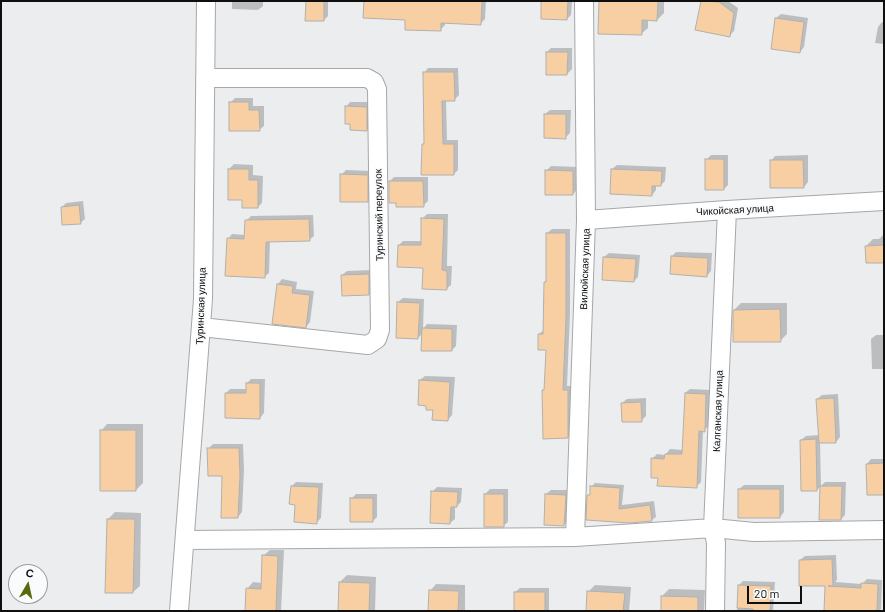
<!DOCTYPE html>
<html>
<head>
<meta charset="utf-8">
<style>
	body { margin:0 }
	#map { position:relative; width:885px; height:612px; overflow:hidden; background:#ecedef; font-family:Barlow,sans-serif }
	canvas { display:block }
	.frame { position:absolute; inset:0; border:2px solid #0f0f10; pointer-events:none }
	.north { position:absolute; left:8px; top:564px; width:40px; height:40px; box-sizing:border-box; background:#fafbfc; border:1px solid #9c9d9e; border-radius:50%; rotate:9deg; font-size:11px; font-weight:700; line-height:16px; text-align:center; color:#0f0f10 }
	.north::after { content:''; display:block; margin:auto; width:14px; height:18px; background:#59670d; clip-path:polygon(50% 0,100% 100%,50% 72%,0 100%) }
	.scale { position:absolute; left:747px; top:586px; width:55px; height:18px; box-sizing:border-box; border:2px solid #0f0f10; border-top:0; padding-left:5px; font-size:12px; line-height:14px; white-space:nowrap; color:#0f0f10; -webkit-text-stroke:3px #fafbfc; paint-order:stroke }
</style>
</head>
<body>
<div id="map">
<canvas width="885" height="612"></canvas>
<div class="frame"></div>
<div class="north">С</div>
<div class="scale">20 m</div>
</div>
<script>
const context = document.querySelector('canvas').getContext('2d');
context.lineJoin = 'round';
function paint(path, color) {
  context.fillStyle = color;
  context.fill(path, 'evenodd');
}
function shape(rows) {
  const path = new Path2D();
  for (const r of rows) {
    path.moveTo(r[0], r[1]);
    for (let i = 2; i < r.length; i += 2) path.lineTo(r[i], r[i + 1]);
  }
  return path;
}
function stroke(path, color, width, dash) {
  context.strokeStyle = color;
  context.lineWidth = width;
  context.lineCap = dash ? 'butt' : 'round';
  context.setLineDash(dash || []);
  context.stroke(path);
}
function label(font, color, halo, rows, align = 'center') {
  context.font = font + ' Barlow,sans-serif';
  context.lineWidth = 3.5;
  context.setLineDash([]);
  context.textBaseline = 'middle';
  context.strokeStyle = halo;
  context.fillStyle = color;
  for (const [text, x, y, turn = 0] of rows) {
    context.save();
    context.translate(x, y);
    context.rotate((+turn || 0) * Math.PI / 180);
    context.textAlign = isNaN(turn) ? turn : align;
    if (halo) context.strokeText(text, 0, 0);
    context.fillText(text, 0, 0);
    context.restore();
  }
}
paint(shape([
	[232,1,263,1,263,6,258,10,232,9],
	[307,1,328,1,328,16,324,20],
	[365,1,486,1,485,19,480,24,445,22,445,25,440,30,406,19],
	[542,1,572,1,571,15,567,19],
	[600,1,664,1,664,13,657,20,648,19,648,28,641,34],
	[702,1,728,1,738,8,734,31,729,36,697,30],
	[781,14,808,18,804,47,800,52,776,18],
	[882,22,884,23,884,44,875,43,878,27],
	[551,48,572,48,572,69,567,74,547,74,547,52],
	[428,68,458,68,459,95,454,100,446,100,447,140,458,140,458,170,454,174,423,144,425,142,424,73],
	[235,98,253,98,253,106,264,106,264,126,259,130,230,103],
	[350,102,371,102,371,125,367,130,346,107],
	[550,110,571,110,570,133,565,138,545,114],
	[711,155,728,155,728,185,724,189,706,160],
	[808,155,808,182,804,187,771,161,775,156],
	[234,164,253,165,253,175,263,176,262,203,258,207,243,199,229,199,229,169],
	[617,165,666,167,665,181,661,185,656,185,656,190,652,195,612,169],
	[551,166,578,167,577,190,573,194,546,171],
	[346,170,372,171,372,197,368,201,341,175],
	[394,177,428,177,428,201,423,206,397,202,390,181],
	[83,201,85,219,80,223,62,207,66,203],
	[427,214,448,214,447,266,452,266,451,285,446,289,399,245,403,241,422,241,422,219],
	[313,215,314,236,309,240,270,241,269,273,264,277,228,239,232,234,245,235,246,221,251,216],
	[552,229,570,229,570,313,567,386,572,386,572,433,568,437,543,391,545,389,547,349,539,334,544,330,545,282,547,281,547,233],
	[884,234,884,262,866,246,873,239,879,239],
	[676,252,712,253,711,271,707,276,672,256],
	[609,253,640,255,638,277,634,281,604,257],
	[373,270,373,290,369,294,342,275,347,271],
	[282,279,297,282,296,289,314,291,310,322,306,327,273,323,278,284],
	[403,298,424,299,423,329,427,324,457,325,456,346,452,350,423,333,418,338,398,302],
	[741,303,787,303,787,334,780,341,734,310],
	[876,335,884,335,884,369,872,369,871,339],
	[425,376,455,377,452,415,448,420,434,409,420,380],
	[251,379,265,379,264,413,260,418,226,393,230,389,247,389,247,383],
	[690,389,710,390,709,426,704,430,703,430,701,482,696,487,659,477,652,459,657,454,665,455,670,449,683,450,685,393],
	[838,394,840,437,836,442,820,442,821,486,825,482,846,482,845,515,841,519,820,519,821,486,817,490,801,440,806,436,819,435,817,399,822,395],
	[646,398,646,416,641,421,622,403,627,399],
	[107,424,143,424,143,483,136,490,101,490,101,431],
	[213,444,243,444,244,470,242,512,238,517,223,475,208,449],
	[871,459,884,459,884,494,868,494,867,464],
	[296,482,323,483,321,518,316,523,297,504,292,486],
	[595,483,624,485,622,505,654,501,656,517,652,520,629,522,588,496,591,493,591,487],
	[744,485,784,485,784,512,780,517,739,489],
	[437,487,462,488,461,502,457,506,455,506,455,519,450,523,432,492],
	[490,489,508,489,508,522,503,526,485,494],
	[551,490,570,490,568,520,564,525,546,494],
	[356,494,377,494,377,517,373,521,351,499],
	[115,512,141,513,140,586,133,592,108,519],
	[270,550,284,550,281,611,246,611,247,589,253,582,262,583,263,556],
	[836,555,837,580,835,582,862,584,867,579,882,580,881,609,879,611,825,611,826,585,800,560,805,556],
	[347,575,376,577,375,611,339,611,340,582],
	[743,581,775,582,773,611,737,611,739,585],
	[436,584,465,585,465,611,429,611,430,591],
	[595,585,631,587,629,611,587,611,588,592],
	[520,588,549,588,549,611,515,611,515,592],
	[669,589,705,590,704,611,662,611,662,596]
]), '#0003');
const building = shape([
	[306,1,324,1,324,21,305,21,306,1],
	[364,1,482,1,481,25,441,23,441,31,405,30,405,20,363,18,364,1],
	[541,1,568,1,567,20,541,19,541,1],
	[599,1,658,1,657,21,642,20,642,35,598,34,599,1],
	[701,1,719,2,734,13,730,37,695,30,701,1],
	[775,18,804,22,800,53,771,49,775,18],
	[546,52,568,52,567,75,546,75,546,52],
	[423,72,454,72,455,101,442,101,443,144,454,144,454,175,421,175,422,144,424,144,423,72],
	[229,102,249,102,249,110,259,110,260,131,229,131,229,102],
	[345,106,367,107,367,131,350,130,350,124,345,124,345,106],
	[544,114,566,114,566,139,544,138,544,114],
	[705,159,724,159,724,190,705,190,705,159],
	[770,160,803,160,804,188,770,188,770,160],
	[228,169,249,169,249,180,258,180,258,208,242,208,242,200,228,200,228,169],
	[611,169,662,171,661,186,652,186,652,196,610,194,611,169],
	[545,170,573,171,573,195,545,195,545,170],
	[340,174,368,175,368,202,340,202,340,174],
	[389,181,423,181,424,207,396,207,396,203,389,203,389,181],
	[79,205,81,224,62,225,61,207,79,205],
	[421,218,444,219,442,270,447,271,447,290,422,289,423,268,397,267,398,245,421,245,421,218],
	[309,219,310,241,266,242,265,278,225,276,227,238,244,239,245,220,309,219],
	[546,233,566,233,566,318,563,390,568,390,568,438,543,439,542,390,544,390,546,350,538,350,538,334,543,334,544,282,546,282,546,233],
	[884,245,884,263,866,263,865,246,884,245],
	[671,256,708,258,707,277,670,274,671,256],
	[603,257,636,259,634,282,602,280,603,257],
	[369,274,369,295,342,296,341,275,369,274],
	[277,284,293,286,292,293,310,295,306,328,272,324,277,284],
	[397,302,420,303,418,339,396,338,397,302],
	[780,309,781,342,733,342,733,310,780,309],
	[422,328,452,329,452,351,421,351,422,328],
	[419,380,450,382,448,421,432,420,433,410,426,410,426,406,418,405,419,380],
	[246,383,260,383,260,419,225,418,225,393,246,393,246,383],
	[685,393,706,394,705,432,699,431,697,488,657,486,658,478,651,478,651,458,664,459,665,454,682,454,685,393],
	[834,398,836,443,819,443,816,399,834,398],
	[641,402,642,422,622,422,621,403,641,402],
	[100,430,136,430,136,491,100,491,100,430],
	[816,439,817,491,801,491,800,440,816,439],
	[207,448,239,448,240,475,238,518,221,518,222,476,208,476,207,448],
	[884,463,884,495,867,495,866,464,884,463],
	[291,486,319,487,317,524,294,522,295,505,289,504,291,486],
	[590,486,620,488,619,509,650,505,652,521,629,523,586,520,587,495,590,495,590,486],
	[820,486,842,486,841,520,819,520,820,486],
	[738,489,780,489,780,518,738,518,738,489],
	[431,491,458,492,457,507,451,507,450,524,430,523,431,491],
	[484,494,504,494,504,527,484,527,484,494],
	[545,494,566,495,564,526,544,525,545,494],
	[350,498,373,498,373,522,350,522,350,498],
	[107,519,135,519,133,593,105,593,107,519],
	[262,555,278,556,276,611,245,611,246,588,261,589,262,555],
	[832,559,833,586,828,586,861,588,861,583,878,584,877,611,824,611,825,586,799,586,799,560,832,559],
	[339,582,370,583,369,611,338,611,339,582],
	[738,585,771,586,770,611,753,611,753,609,737,608,738,585],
	[429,590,459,591,458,611,428,611,429,590],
	[587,591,625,593,623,611,586,611,587,591],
	[514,592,545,592,545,611,514,611,514,592],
	[661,596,698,597,698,611,661,611,661,596]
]);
paint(building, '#f8cfa3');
stroke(building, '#b1b0ae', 1);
const minor = shape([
	[586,220,727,210,884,201],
	[201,327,368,345,377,339,380,330,377,89,374,82,367,78,205,78],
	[575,537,586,220,584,1],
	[185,540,575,537,713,528,754,532,884,530],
	[179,611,203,299,206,1],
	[715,611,716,543,713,528,727,210]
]);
stroke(minor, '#a6a7a8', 20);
stroke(minor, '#fff', 18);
label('10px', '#0f0f10', '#fafbfc', [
	["Чикойская улица",735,210,-3],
	["Туринский переулок",379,215,-91],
	["Вилюйская улица",585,269,-88],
	["Туринская улица",201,306,-88],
	["Калганская улица",718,411,-88]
]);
</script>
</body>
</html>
